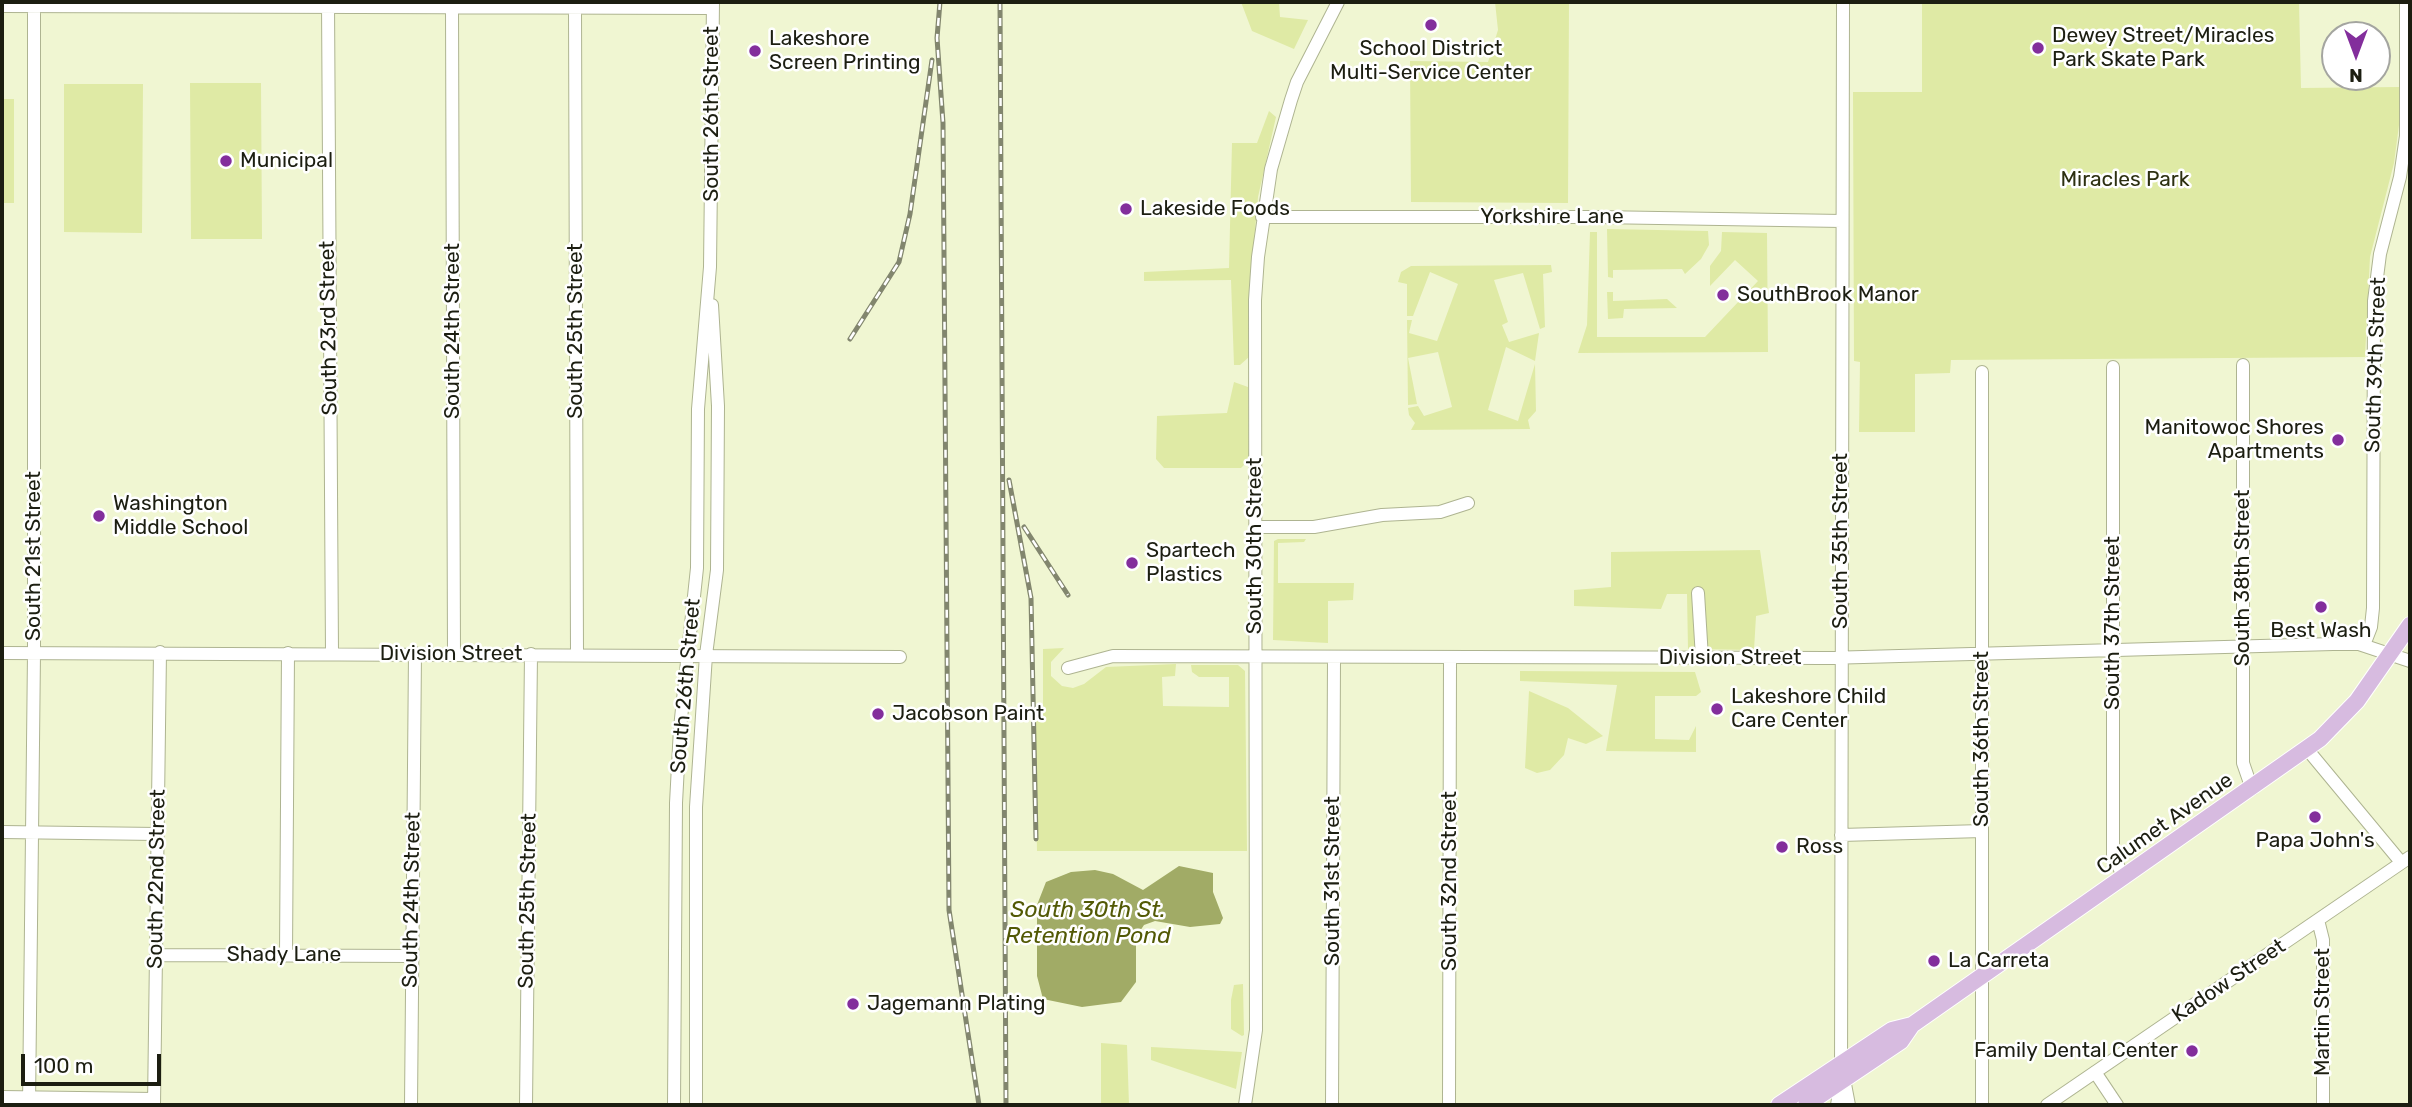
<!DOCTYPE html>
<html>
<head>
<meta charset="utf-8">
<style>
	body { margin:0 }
	#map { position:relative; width:2412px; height:1107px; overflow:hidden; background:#f0f6d2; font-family:Rubik,sans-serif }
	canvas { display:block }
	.frame { position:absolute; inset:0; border:4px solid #1c1e11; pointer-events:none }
	.north { position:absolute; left:2321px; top:21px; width:70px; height:70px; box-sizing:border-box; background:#fff; border:2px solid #a4a5a0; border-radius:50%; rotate:180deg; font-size:19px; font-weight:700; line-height:28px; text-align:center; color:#1c1e11 }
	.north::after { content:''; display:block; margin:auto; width:24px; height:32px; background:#832e9c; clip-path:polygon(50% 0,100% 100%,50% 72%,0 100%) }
	.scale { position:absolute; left:21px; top:1054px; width:140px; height:32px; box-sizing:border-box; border:4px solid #1c1e11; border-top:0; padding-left:9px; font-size:21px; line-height:24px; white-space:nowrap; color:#1c1e11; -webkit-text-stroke:5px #fff; paint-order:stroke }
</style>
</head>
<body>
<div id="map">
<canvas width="2412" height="1107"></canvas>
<div class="frame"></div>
<div class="north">N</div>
<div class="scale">100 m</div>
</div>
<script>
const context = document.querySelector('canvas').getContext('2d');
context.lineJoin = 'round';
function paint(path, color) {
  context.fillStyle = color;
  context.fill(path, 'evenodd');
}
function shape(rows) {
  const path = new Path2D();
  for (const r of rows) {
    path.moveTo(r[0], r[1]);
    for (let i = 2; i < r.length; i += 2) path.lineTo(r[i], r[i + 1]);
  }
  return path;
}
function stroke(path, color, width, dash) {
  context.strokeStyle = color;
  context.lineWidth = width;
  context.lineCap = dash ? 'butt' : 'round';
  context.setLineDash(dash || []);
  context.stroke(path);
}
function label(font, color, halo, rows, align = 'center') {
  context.font = font + ' Rubik,sans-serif';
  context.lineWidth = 5;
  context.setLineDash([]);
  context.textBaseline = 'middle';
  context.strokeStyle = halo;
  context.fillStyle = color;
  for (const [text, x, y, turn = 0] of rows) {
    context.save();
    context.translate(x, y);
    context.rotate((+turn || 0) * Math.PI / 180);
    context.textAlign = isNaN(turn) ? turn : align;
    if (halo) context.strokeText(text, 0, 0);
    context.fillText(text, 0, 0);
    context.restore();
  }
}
paint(shape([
	[1241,2,1279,2,1280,17,1308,20,1294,49,1252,31],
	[1495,2,1569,2,1568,203,1411,202,1410,61,1488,62,1498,30],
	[1922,2,2299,2,2301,88,2399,87,2399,125,2394,163,2370,257,2365,357,1951,360,1950,373,1915,374,1915,432,1859,432,1860,362,1854,361,1853,92,1922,92],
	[190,83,261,83,262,239,191,239],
	[64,84,143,84,142,233,64,232],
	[2,99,14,99,14,203,2,203],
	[1269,111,1276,117,1258,197,1248,308,1249,357,1240,365,1234,365,1231,280,1144,281,1144,272,1229,268,1232,143,1257,143],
	[1607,229,1708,231,1709,245,1701,259,1685,274,1682,269,1613,270,1613,278,1608,277],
	[1590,232,1597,232,1597,337,1705,337,1758,281,1735,260,1710,286,1710,266,1721,251,1722,232,1767,233,1768,352,1578,353,1587,325],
	[1551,265,1552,272,1543,274,1545,327,1540,329,1523,273,1494,280,1508,322,1502,325,1509,342,1539,333,1535,361,1506,347,1488,410,1518,421,1535,364,1536,411,1528,420,1530,429,1411,430,1415,423,1409,415,1408,408,1418,406,1424,416,1452,407,1438,352,1408,358,1417,404,1408,405,1407,320,1412,320,1409,333,1437,341,1458,284,1430,272,1413,316,1407,316,1407,284,1398,282,1401,272,1411,266],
	[1607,292,1613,292,1613,301,1667,299,1677,308,1624,309,1623,318,1608,319],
	[1234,382,1248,387,1249,460,1241,468,1164,468,1156,459,1157,416,1227,413],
	[1278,539,1306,539,1304,542,1278,543,1278,583,1354,583,1353,600,1328,601,1328,643,1273,640,1274,541],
	[1760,550,1769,613,1756,616,1754,650,1688,649,1687,594,1667,594,1661,609,1574,606,1574,590,1611,587,1611,552],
	[1064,648,1051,662,1051,676,1062,686,1073,688,1084,684,1106,667,1176,664,1175,676,1162,677,1163,706,1229,707,1229,677,1199,677,1192,672,1191,665,1238,665,1245,671,1247,851,1037,851,1034,708,1043,708,1043,649],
	[1520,671,1695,672,1701,692,1696,696,1655,696,1655,739,1689,740,1696,726,1696,752,1606,751,1617,685,1520,681],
	[1529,691,1568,708,1603,736,1586,744,1568,738,1564,755,1550,770,1537,773,1525,768],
	[1243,984,1244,1035,1242,1036,1231,1029,1231,1000,1234,985],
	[1101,1043,1127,1045,1129,1105,1101,1105],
	[1151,1047,1242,1052,1236,1089,1151,1060]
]), '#dfeaa5');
paint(shape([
	[1179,866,1213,873,1213,892,1223,918,1220,924,1190,927,1155,921,1144,925,1136,937,1136,982,1121,1002,1082,1007,1043,999,1037,976,1037,905,1046,882,1071,872,1095,870,1113,874,1143,890]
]), '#a1ab66');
const minor = shape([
	[328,2,332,653],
	[2,6,713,8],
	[452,8,454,654],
	[575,8,577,654],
	[1262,217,1597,217,1842,221],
	[2243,365,2243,763,2252,789],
	[2113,367,2113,855,2124,878],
	[1255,527,1314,527,1382,515,1440,512,1468,503],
	[1698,593,1702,658],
	[2364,645,2371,627,2373,608,2374,301,2380,254,2400,177,2406,136,2406,2],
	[2,653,900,657],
	[1068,668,1113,656,1827,658,2333,644,2359,644,2410,661],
	[2307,749,2400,861],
	[2,832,157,834],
	[1841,835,1982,831],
	[2318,920,2323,940,2323,1105],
	[156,955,412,956],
	[286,955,288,653],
	[2095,1072,2117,1105],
	[1841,1080,1845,1084,1849,1105],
	[2,1097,154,1099],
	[29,1105,34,653,34,6],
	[154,1105,160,652],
	[411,1105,415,653],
	[526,1105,531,654],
	[674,1105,676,803,680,728,697,568,698,409,710,267,713,2],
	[696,1105,696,807,706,655,717,570,718,406,712,305],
	[1245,1105,1256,1030,1255,300,1258,257,1271,169,1291,100,1297,82,1338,2],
	[1332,1105,1334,658],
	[1449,1105,1450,657],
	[1837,1105,1841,1080,1843,2],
	[1982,1105,1982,372],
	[2047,1105,2410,857]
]);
const major = shape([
	[1779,1105,1892,1030,1912,1025,2320,739,2357,701,2410,625],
	[1806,1105,1901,1041,1912,1025]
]);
stroke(minor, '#aeb491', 14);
stroke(major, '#fff', 18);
stroke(minor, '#fff', 12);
stroke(major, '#d7bbe0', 16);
const rail = shape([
	[940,2,937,38,943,123,949,910,979,1105],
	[1000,2,1006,1105],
	[850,339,899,262,910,214,932,60],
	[1009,480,1031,598,1036,839],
	[1024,527,1068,595]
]);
stroke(rail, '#82866e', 5);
stroke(rail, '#fff', 2.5, [8]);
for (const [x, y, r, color] of [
	[1431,25,7,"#832e9c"],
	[2038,48,7,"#832e9c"],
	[755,51,7,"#832e9c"],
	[226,161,7,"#832e9c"],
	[1126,209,7,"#832e9c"],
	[1723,295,7,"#832e9c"],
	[2338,440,7,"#832e9c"],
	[99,516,7,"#832e9c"],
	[1132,563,7,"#832e9c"],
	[2321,607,7,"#832e9c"],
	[1717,709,7,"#832e9c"],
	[878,714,7,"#832e9c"],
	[2315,817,7,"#832e9c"],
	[1782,847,7,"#832e9c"],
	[1934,961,7,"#832e9c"],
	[853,1004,7,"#832e9c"],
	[2192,1051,7,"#832e9c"]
]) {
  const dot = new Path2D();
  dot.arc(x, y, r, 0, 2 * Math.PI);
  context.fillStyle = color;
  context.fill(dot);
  stroke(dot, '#fff', 2.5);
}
label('21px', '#1c1e11', '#fff', [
	["Dewey Street/Miracles",2052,36],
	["Park Skate Park",2052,60],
	["Lakeshore",769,39],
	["Screen Printing",769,63],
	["School District",1431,49,"center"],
	["Multi-Service Center",1431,73,"center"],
	["Municipal",240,161],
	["Lakeside Foods",1140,209],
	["SouthBrook Manor",1737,295],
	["Manitowoc Shores",2324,428,"right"],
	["Apartments",2324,452,"right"],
	["Washington",113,504],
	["Middle School",113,528],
	["Spartech",1146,551],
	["Plastics",1146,575],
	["Best Wash",2321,631,"center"],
	["Lakeshore Child",1731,697],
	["Care Center",1731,721],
	["Jacobson Paint",892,714],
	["Papa John's",2315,841,"center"],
	["Ross",1796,847],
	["La Carreta",1948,961],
	["Jagemann Plating",867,1004],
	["Family Dental Center",2178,1051,"right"]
], 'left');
label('21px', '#1c1e11', '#fff', [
	["South 26th Street",712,114,-90],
	["Yorkshire Lane",1552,217],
	["South 23rd Street",329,328,-91],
	["South 24th Street",453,331,-90],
	["South 25th Street",576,331,-90],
	["South 39th Street",2376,365,-88],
	["South 35th Street",1841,541,-90],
	["South 30th Street",1255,546,-90],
	["South 21st Street",34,556,-90],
	["South 38th Street",2243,578,-90],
	["South 37th Street",2113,623,-90],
	["Division Street",451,654],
	["Division Street",1730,658],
	["South 26th Street",686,686,-85],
	["South 36th Street",1982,739,-90],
	["Calumet Avenue",2165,824,-35],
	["South 22nd Street",157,879,-89],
	["South 31st Street",1333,881,-90],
	["South 32nd Street",1450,881,-90],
	["South 24th Street",412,900,-89],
	["South 25th Street",528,901,-89],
	["Shady Lane",284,955],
	["Kadow Street",2229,981,-34],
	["Martin Street",2323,1012,-90]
]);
label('21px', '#2d3011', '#fff', [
	["Miracles Park",2125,180]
]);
label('italic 23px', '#525905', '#fff', [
	["South 30th St.",1088,910],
	["Retention Pond",1088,936]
]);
</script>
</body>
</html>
